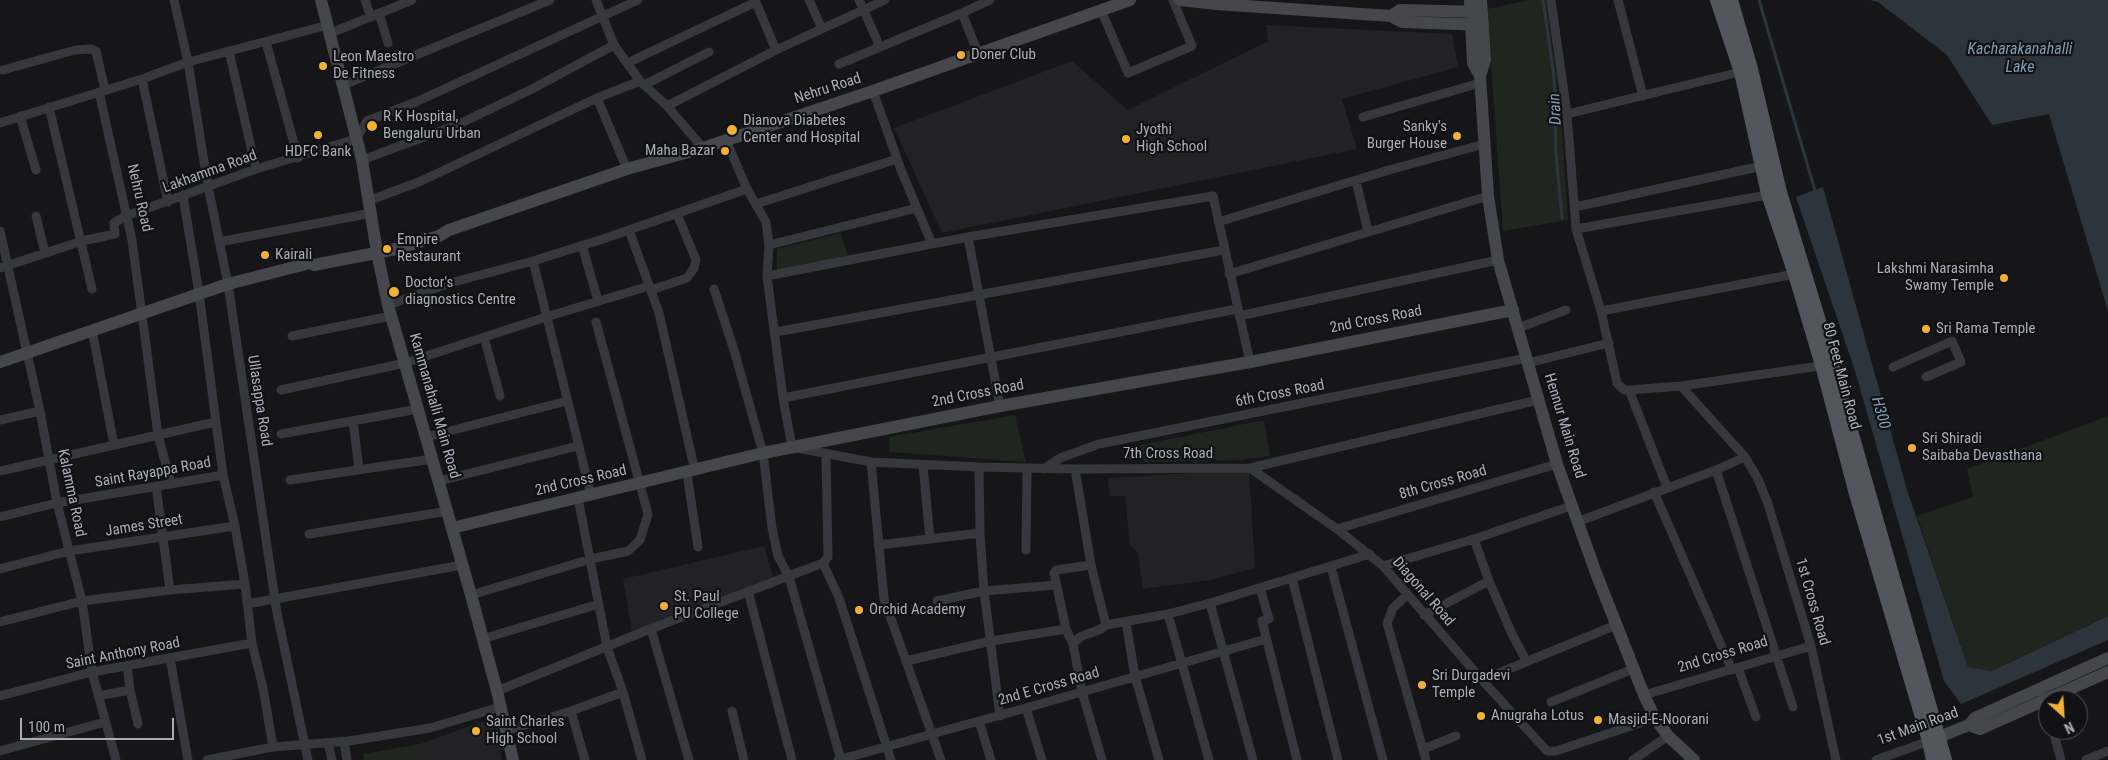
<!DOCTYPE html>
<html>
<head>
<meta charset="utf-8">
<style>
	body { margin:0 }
	#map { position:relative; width:2108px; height:760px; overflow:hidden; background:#161618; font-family:"Roboto Condensed",sans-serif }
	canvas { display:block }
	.north { position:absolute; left:2038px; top:690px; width:50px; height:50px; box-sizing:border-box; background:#111113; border:1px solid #4d4f55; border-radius:50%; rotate:154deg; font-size:14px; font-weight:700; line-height:20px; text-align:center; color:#a8adb8 }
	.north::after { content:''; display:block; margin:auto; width:18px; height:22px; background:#f2b134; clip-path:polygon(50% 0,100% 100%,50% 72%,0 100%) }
	.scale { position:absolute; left:20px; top:718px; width:154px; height:22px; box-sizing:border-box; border:2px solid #a8adb8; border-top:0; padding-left:6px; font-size:15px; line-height:18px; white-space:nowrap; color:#a8adb8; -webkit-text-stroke:4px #111113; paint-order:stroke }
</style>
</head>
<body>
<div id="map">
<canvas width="2108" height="760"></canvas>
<div class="north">N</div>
<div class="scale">100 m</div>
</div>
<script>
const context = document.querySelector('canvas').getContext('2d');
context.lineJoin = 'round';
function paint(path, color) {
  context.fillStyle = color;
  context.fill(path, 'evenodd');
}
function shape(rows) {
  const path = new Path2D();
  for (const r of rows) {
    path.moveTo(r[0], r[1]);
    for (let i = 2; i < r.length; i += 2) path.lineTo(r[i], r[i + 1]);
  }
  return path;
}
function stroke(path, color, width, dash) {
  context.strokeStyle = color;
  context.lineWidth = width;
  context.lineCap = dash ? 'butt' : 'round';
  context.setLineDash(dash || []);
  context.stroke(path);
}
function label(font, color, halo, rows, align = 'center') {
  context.font = font + ' "Roboto Condensed",sans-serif';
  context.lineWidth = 4.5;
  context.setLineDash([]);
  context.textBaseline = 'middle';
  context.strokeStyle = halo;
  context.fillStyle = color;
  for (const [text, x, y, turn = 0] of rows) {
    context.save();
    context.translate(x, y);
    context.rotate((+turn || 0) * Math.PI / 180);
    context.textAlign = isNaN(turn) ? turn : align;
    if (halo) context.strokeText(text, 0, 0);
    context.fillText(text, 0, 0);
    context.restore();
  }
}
paint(shape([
	[1266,25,1452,34,1458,67,1342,99,1357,149,942,233,894,128,1072,61,1128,110,1268,41],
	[1249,470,1255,568,1210,580,1143,589,1138,553,1130,545,1125,496,1110,496,1108,478],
	[764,546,773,578,632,632,623,579],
	[493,718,502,760,417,760,420,744]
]), '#222225');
paint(shape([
	[1530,0,1546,0,1561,115,1568,220,1503,231,1487,9],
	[841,233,849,260,777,271,777,249],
	[1015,415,1026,462,890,452,889,437],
	[2108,416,2108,616,1992,671,1968,667,1917,516,1973,497,1967,469],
	[1264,420,1270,456,1240,460,1144,462,1140,445],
	[420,744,417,760,364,760,363,754]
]), '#1e261f');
paint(shape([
	[1870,0,2108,0,2108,311,2049,114,1992,125,1947,55,1878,2],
	[1823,187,1907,490,1968,667,1992,671,2108,616,2108,640,1961,704,1944,681,1855,371,1796,197]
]), '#2c353c');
stroke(shape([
	[1543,0,1554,76,1556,154,1562,218],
	[1759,0,1816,194]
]), '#2c353c', 3);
stroke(shape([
	[174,0,188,62,208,186,228,284,277,613,308,760],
	[365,0,371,17],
	[596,0,614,45,640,81,667,106,703,148],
	[755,0,776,50],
	[809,0,822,29],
	[859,0,880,47],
	[1551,0,1567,114,1576,229,1601,311,1617,383,1624,390,1629,390,1681,386,1827,365],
	[1618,0,1643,96],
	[1101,10,1128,73,1192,46,1173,0],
	[379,13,388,43],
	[331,33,412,0],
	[266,42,298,158],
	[229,51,256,169],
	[978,53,962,13,990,0],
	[627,63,756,2],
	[839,64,962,13],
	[3,70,75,50,91,49,96,51,105,90],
	[142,79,168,202],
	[343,85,550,0],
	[644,85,709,52],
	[873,91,901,170,932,244],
	[99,92,132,240,158,435,171,484],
	[597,98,627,169],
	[667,106,776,50,885,0],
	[49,107,92,289],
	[1567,114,1744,71],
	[20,116,36,170],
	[1363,117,1480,83],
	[0,123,142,79,188,62,328,25],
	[726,140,747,189,766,222,769,245,767,276,783,398,792,447,871,462,979,467,1075,469,1250,468,1538,400],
	[362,160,459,124,532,89,614,45],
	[1356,181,1368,231],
	[183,196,199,293,223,475,235,526,245,584,252,643,263,688,273,747],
	[370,200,419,182,597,98,640,81],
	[756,204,897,159],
	[1575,207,1762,166],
	[36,216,45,253],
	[1218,222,1389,170,1484,144],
	[1576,229,1773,194],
	[629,230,659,313,695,471],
	[0,231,40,411,57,503,82,601,92,672,116,760],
	[968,237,1000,406],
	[219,242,372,213],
	[582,245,598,301],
	[769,245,917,208],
	[533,261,591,495],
	[0,268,82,241,115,234,114,223,126,216,256,169,356,139,367,121,416,102,638,0],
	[1229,274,1488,196],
	[767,276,968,237,1213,196,1250,362],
	[714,289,734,350,763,453,772,528,778,556,789,577,841,760],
	[651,290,687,278,694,268,696,260,677,214],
	[388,305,450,283,533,261,603,239,747,189],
	[1601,311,1800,273],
	[1239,316,1498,260],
	[1518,328,1566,310],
	[92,330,114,445],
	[776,332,1224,250],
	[292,336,391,316],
	[484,337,500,396],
	[1528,363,1609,343],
	[1893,367,1952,341,1961,362,1926,377],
	[1681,386,1745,457,1758,479,1768,504,1811,646,1836,760],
	[281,390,405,363,546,317,649,286],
	[1629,390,1667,487],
	[783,398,1237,309],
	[0,420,40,411],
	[353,421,359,470],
	[281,434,418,409],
	[426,437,567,401],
	[871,462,884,599,941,760],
	[923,465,930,539],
	[979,467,980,533,984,591,1000,716],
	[1250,468,1337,529,1383,566,1482,680,1547,751,1556,751,1655,718],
	[1044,469,1060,458,1099,444,1527,358],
	[1716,470,1793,707],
	[0,471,215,422],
	[687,473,698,547],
	[290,480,432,459],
	[439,481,578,446],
	[156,486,170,590],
	[1654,492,1732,670],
	[0,517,57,503,223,475],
	[1577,522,1716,470,1745,457],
	[1337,529,1557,464],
	[309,534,448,511],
	[1474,539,1489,581,1512,634,1527,662],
	[878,545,980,533],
	[1026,550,1027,468],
	[823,563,839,598,891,760],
	[1091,565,1056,570,1054,573,1066,629,1073,644,1082,692,1102,760],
	[1383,566,1474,539,1571,506],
	[1331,567,1383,760],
	[0,569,69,551,235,526],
	[1292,578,1338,760],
	[1260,588,1269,619,1262,621,1297,760],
	[748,591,792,760],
	[471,595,591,559,628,551,640,540,648,514,596,322],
	[1407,595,1393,608,1387,623,1426,760],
	[937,601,984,591,1057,585],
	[1210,603,1253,760],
	[247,604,462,565],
	[1168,614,1209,760],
	[1424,615,1489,581],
	[0,622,82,601,170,590,245,584],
	[1126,622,1135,676,1159,760],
	[1106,625,1168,614,1210,603,1370,554],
	[651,629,689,760],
	[482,639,599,604],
	[1073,644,1080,637,1101,629,1106,625,1091,565,1075,469],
	[170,658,188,760],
	[906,661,991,641,1066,629],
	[127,666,130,690,138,724],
	[1738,668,1756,717],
	[1482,680,1616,625],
	[497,691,645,631,823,563,828,557,826,454],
	[623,692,642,760],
	[1644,695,1811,646],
	[2043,695,2048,713],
	[0,696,92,672,252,643],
	[98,696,130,690],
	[1551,702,1633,669],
	[1026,708,1042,760],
	[571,711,623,692,607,647,578,498],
	[732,711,744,760],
	[979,721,991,760],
	[2053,730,2061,760],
	[506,731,571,711,585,760],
	[344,742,347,760],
	[328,743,332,760],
	[1423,749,1456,736],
	[0,751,105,722],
	[207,760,273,747,349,741,430,728,500,707],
	[838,760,1026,708,1266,639],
	[1633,760,1668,736],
	[1876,760,1929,741],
	[2086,760,2108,751]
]), '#37383d', 9);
stroke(shape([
	[321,0,362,160,377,252,388,305,471,595,497,691,513,760],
	[1180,0,1216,4,1391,16,1402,22,1483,25],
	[1470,0,1473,63,1480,76,1488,196,1498,260,1557,464,1596,573,1644,695,1655,718,1668,736,1694,760],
	[1391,16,1400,10,1482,12],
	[1480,76,1485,60,1481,0],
	[0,362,228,284,310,263,314,265,396,249,439,236,449,230,627,169,703,148,873,91,1130,0],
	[452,528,763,453,1000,406,1250,362,1513,310],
	[1969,725,1975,718,2108,658],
	[1929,741,1969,725,1980,729,2108,672]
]), '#45474d', 12);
stroke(shape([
	[1717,0,1741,72,1768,194,1795,274,1822,365,1856,494,1929,741,1933,760],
	[1731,0,1751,69,1780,192,1832,364,1945,760]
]), '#53555c', 14);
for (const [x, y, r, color] of [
	[961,55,5,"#f2b134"],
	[323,66,5,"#f2b134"],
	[372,126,6,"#f2b134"],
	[732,130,6,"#f2b134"],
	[318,135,5,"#f2b134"],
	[1457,136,5,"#f2b134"],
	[1126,139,5,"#f2b134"],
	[725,151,5,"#f2b134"],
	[387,249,5,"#f2b134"],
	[265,255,5,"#f2b134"],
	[2004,278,5,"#f2b134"],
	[394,292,6,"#f2b134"],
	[1926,329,5,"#f2b134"],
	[1912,448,5,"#f2b134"],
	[664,606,5,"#f2b134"],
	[859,610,5,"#f2b134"],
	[1422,685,5,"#f2b134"],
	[1481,716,5,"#f2b134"],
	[1598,720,5,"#f2b134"],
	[476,731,5,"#f2b134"]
]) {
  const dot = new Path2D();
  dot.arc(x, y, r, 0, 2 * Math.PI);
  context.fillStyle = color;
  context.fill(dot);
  stroke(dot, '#111113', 2);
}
label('15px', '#a8adb8', '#111113', [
	["Doner Club",971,55],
	["Leon Maestro",333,57],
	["De Fitness",333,74],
	["R K Hospital,",383,117],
	["Bengaluru Urban",383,134],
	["Dianova Diabetes",743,121],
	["Center and Hospital",743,138],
	["Sanky's",1447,127,"right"],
	["Burger House",1447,144,"right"],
	["Jyothi",1136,130],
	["High School",1136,147],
	["Maha Bazar",715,151,"right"],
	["HDFC Bank",318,152,"center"],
	["Empire",397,240],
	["Restaurant",397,257],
	["Kairali",275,255],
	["Lakshmi Narasimha",1994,269,"right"],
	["Swamy Temple",1994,286,"right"],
	["Doctor's",405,283],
	["diagnostics Centre",405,300],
	["Sri Rama Temple",1936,329],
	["Sri Shiradi",1922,439],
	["Saibaba Devasthana",1922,456],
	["St. Paul",674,597],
	["PU College",674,614],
	["Orchid Academy",869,610],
	["Sri Durgadevi",1432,676],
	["Temple",1432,693],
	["Anugraha Lotus",1491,716],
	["Masjid-E-Noorani",1608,720],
	["Saint Charles",486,722],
	["High School",486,739]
], 'left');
label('15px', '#a8adb8', '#111113', [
	["Nehru Road",828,89,-18],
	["Lakhamma Road",210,172,-20],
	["Nehru Road",139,198,77],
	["2nd Cross Road",1376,320,-11],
	["80 Feet Main Road",1841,376,75],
	["2nd Cross Road",978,394,-11],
	["6th Cross Road",1280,394,-11],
	["Ullasappa Road",259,401,81],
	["Kammanahalli Main Road",434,406,74],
	["Hennur Main Road",1564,426,73],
	["7th Cross Road",1168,454],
	["Saint Rayappa Road",153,473,-10],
	["2nd Cross Road",581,481,-13],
	["8th Cross Road",1443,483,-16],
	["Kalamma Road",71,493,78],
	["James Street",144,526,-9],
	["Diagonal Road",1423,592,49],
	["1st Cross Road",1812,602,74],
	["Saint Anthony Road",123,654,-11],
	["2nd Cross Road",1723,655,-17],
	["2nd E Cross Road",1049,687,-16],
	["1st Main Road",1918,727,-20]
]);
label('italic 16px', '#7f9bb3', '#111113', [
	["Kacharakanahalli",2020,50],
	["Lake",2020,68],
	["Drain",1556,109,-93],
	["H300",1880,413,74]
]);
</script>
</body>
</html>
